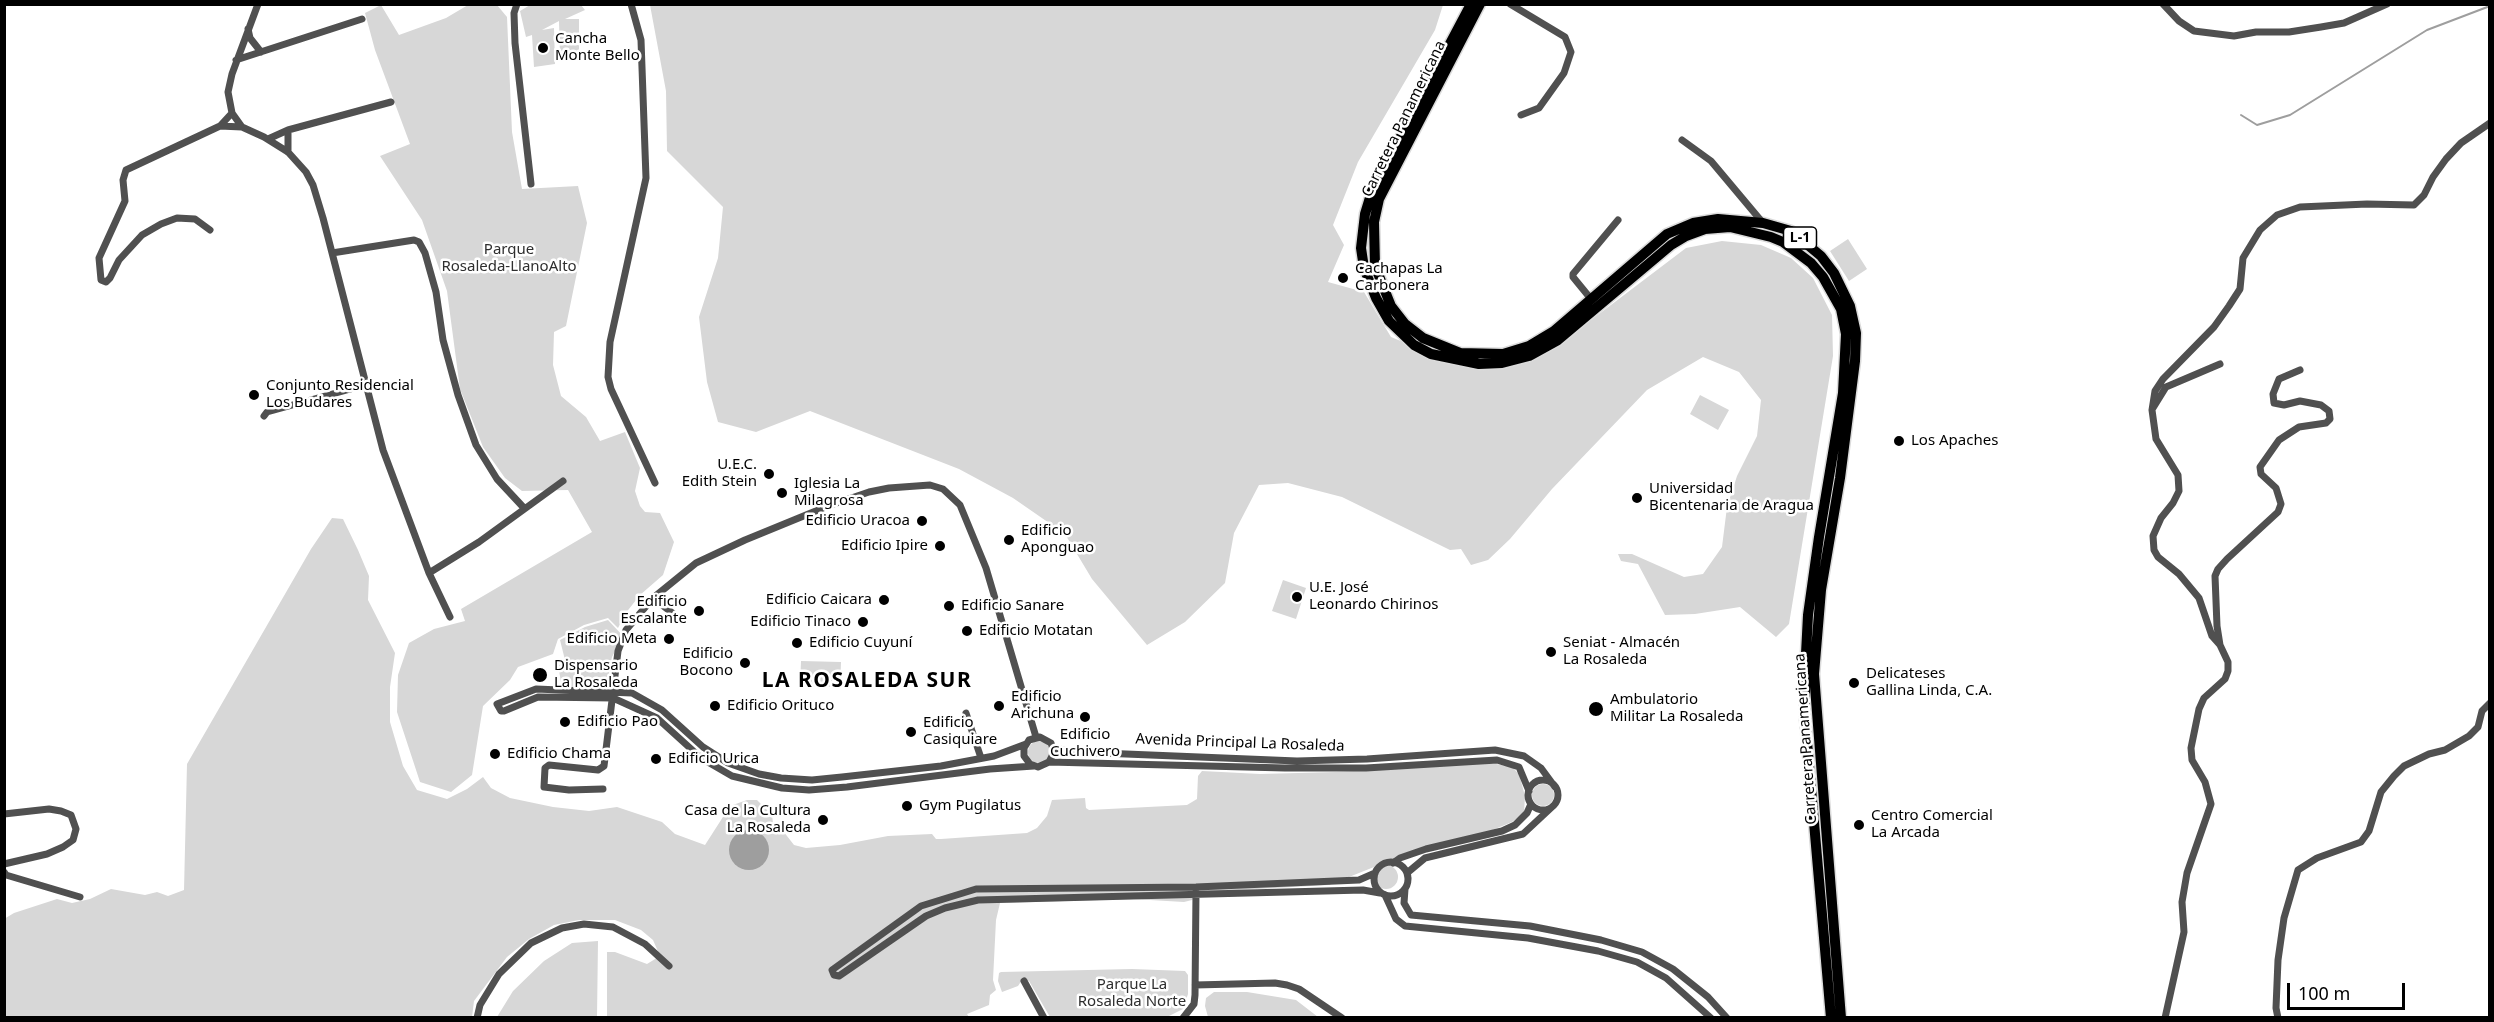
<!DOCTYPE html>
<html>
<head>
<meta charset="utf-8">
<style>
	body { margin:0 }
	#map { position:relative; width:2494px; height:1022px; overflow:hidden; background:#fff; font-family:"Noto Sans",sans-serif }
	canvas { display:block }
	.frame { position:absolute; inset:0; border:6px solid #000; pointer-events:none }
	.scale { position:absolute; left:2287px; top:983px; width:118px; height:27px; box-sizing:border-box; border:3px solid #000; border-top:0; padding-left:8px; font-size:18px; line-height:21px; white-space:nowrap; color:#000; -webkit-text-stroke:4px #fff; paint-order:stroke }
</style>
</head>
<body>
<div id="map">
<canvas width="2494" height="1022"></canvas>
<div class="frame"></div>
<div class="scale">100 m</div>
</div>
<script>
const context = document.querySelector('canvas').getContext('2d');
context.lineJoin = 'round';
function paint(path, color) {
  context.fillStyle = color;
  context.fill(path, 'evenodd');
}
function shape(rows) {
  const path = new Path2D();
  for (const r of rows) {
    if (r.length === 3) {
      path.moveTo(r[0] + r[2], r[1]);
      path.arc(r[0], r[1], r[2], 0, 2 * Math.PI);
      continue;
    }
    path.moveTo(r[0], r[1]);
    for (let i = 2; i < r.length; i += 2) path.lineTo(r[i], r[i + 1]);
  }
  return path;
}
function stroke(path, color, width, dash) {
  context.strokeStyle = color;
  context.lineWidth = width;
  context.lineCap = dash ? 'butt' : 'round';
  context.setLineDash(dash || []);
  context.stroke(path);
}
function label(font, color, halo, rows, align = 'center') {
  context.font = font + ' "Noto Sans",sans-serif';
  context.lineWidth = 5;
  context.setLineDash([]);
  context.textBaseline = 'middle';
  context.strokeStyle = halo;
  context.fillStyle = color;
  for (const [text, x, y, turn = 0] of rows) {
    context.save();
    context.translate(x, y);
    context.rotate((+turn || 0) * Math.PI / 180);
    context.textAlign = isNaN(turn) ? turn : align;
    if (halo) context.strokeText(text, 0, 0);
    context.fillText(text, 0, 0);
    context.restore();
  }
}
paint(shape([
	[381,5,399,35,446,18,468,5,497,5,507,17,512,132,522,189,578,186,587,223,566,326,554,332,553,365,561,396,586,417,600,441,625,432,640,468,635,491,640,506,645,512,660,513,674,542,663,575,640,595,625,614,618,628,608,618,584,625,558,639,553,654,518,667,510,680,483,706,472,775,451,792,420,782,397,712,398,675,409,643,434,629,465,621,461,609,592,532,568,490,522,491,505,478,483,447,460,389,447,291,422,220,380,156,410,144,375,50,365,13],
	[530,5,581,5,585,10,565,19,579,19,579,55,560,57,559,21,542,30,554,28,555,64,534,67,532,35,526,37,520,11],
	[650,5,1443,5,1435,30,1358,162,1333,225,1344,245,1328,282,1364,292,1391,337,1454,363,1540,350,1599,314,1686,248,1722,241,1761,245,1791,258,1813,278,1832,315,1833,356,1789,624,1776,637,1740,607,1695,614,1665,615,1638,564,1621,561,1618,554,1632,554,1684,577,1703,574,1722,547,1727,507,1737,476,1757,436,1761,400,1739,372,1703,357,1647,390,1552,489,1510,539,1488,560,1471,565,1461,549,1450,550,1342,497,1288,483,1259,485,1234,533,1225,583,1185,622,1147,645,1092,579,1065,534,1013,498,959,469,810,411,756,432,718,422,707,382,699,317,718,258,723,207,667,151,666,91],
	[1848,239,1867,269,1849,281,1830,251],
	[1700,395,1729,410,1718,430,1690,414],
	[332,518,343,519,358,550,369,576,368,600,395,653,390,687,390,722,403,766,417,790,447,799,467,789,483,777,491,788,510,798,553,807,589,811,617,807,662,822,675,834,705,845,730,806,747,800,757,800,772,815,773,823,780,827,794,845,806,848,840,845,888,836,932,834,936,839,941,839,1027,833,1037,828,1047,816,1052,800,1085,798,1086,808,1089,810,1187,805,1197,799,1198,776,1202,771,1260,774,1336,772,1491,763,1512,767,1519,774,1525,796,1524,813,1512,822,1468,840,1384,863,1329,885,1202,892,1192,900,1184,902,1133,899,1000,903,996,920,993,980,996,990,990,995,989,1005,967,1014,969,1017,607,1017,607,952,615,952,647,964,660,956,653,940,641,930,615,920,579,920,554,925,529,939,507,957,474,1001,472,1017,5,1017,4,919,14,913,57,899,72,903,90,899,111,889,145,895,157,892,168,896,184,890,187,764,311,549],
	[1283,580,1306,588,1296,619,1272,611],
	[608,620,623,636,612,657,609,670,610,690,562,688,558,665,566,664,560,640,585,627],
	[801,661,841,662,840,687,800,686],
	[1039,752,11],
	[1543,795,11],
	[1386,877,12],
	[598,941,597,1017,497,1017,513,991,544,961,572,943],
	[1132,969,1185,971,1188,975,1188,994,1183,1009,1167,1017,1050,1017,1029,981,1022,980,1018,986,1002,992,998,981,999,973,1001,972],
	[1214,992,1247,992,1296,1000,1318,1017,1208,1017,1205,1006,1206,998]
]), '#d7d7d7');
paint(shape([
	[749,850,20]
]), '#9e9e9e');
stroke(shape([
	[2241,115,2257,125,2290,115,2427,30,2490,6]
]), '#9e9e9e', 2);
const primary = shape([
	[1471,4,1372,191,1365,214,1361,248,1364,268,1376,298,1389,321,1414,345,1431,354,1479,364,1502,363,1529,356,1558,340,1671,245,1686,236,1705,229,1730,227,1771,237,1783,242,1811,263,1823,277,1841,309,1846,334,1843,393,1819,537,1808,615,1805,673,1805,719,1831,1018],
	[1480,4,1379,199,1374,222,1375,266,1391,306,1405,324,1423,338,1460,353,1503,354,1529,346,1554,331,1667,234,1693,223,1718,219,1763,223,1791,231,1821,256,1834,273,1850,306,1856,333,1855,361,1840,478,1821,590,1814,674,1841,1018]
]);
stroke(primary, '#dbdbdb', 13);
stroke(shape([
	[258,4,232,74,228,92,232,113,242,127,264,137,288,152,306,172,313,185,323,218,383,450,429,573,450,617],
	[517,4,514,13,515,43,531,184],
	[631,4,641,40,646,178,610,342,608,377,611,389,655,483],
	[1510,4,1565,37,1571,52,1564,73,1539,108,1521,115],
	[2163,4,2179,21,2194,31,2234,36,2256,32,2289,32,2321,27,2344,23,2387,4],
	[248,29,250,38,261,52],
	[236,60,362,19],
	[220,126,242,127],
	[288,130,288,152],
	[268,139,288,130,391,102],
	[1682,140,1711,161,1763,223],
	[210,230,195,219,177,218,161,224,142,235,119,260,110,278,106,282,101,280,99,258,125,201,123,180,126,170,220,126,232,113],
	[332,253,414,240,419,242,425,253,436,292,443,340,458,395,476,445,497,479,524,508],
	[1591,299,1573,277,1573,274,1618,220],
	[2153,408,2166,387,2220,364],
	[264,416,267,412,365,385],
	[429,573,479,542,563,481],
	[653,598,675,615],
	[2220,645,2212,636,2199,598,2179,574,2158,557,2154,550,2153,536,2161,518,2173,503,2179,491,2178,475,2156,439,2152,410,2155,391,2163,379,2214,327,2229,306,2240,289,2243,258,2260,230,2277,215,2300,207,2367,204,2414,205,2424,195,2433,177,2446,159,2461,143,2490,123],
	[966,713,981,758],
	[1026,744,994,756,941,766,842,777,812,780,781,778,759,774,728,763,703,747,662,710,632,693,536,689,497,704,501,711,504,711,538,697,613,698,657,718,701,758,732,776,782,788,809,790,847,787,990,769,1034,766],
	[1053,748,1077,752,1297,761,1367,759,1495,750,1524,756,1541,768,1555,787],
	[1049,762,1054,752,1051,743,1040,737,1029,740,1024,748,1024,756,1030,764,1038,767,1049,762,1285,768,1366,768,1497,760,1519,767,1529,791],
	[1543,795,15],
	[603,789,569,790,544,787,545,768,549,765,598,770,604,766,618,651,626,630,653,598,696,563,745,540,828,506,869,492,889,488,930,485,943,489,960,505,986,568,1036,737],
	[4,814,49,809,61,811,71,815,76,829,73,840,63,847,47,854,4,864],
	[1391,879,17],
	[1393,863,1400,858,1426,849,1502,831,1515,825,1527,813,1531,804],
	[4,872,6,875,80,897],
	[1375,873,1359,880,1196,887,976,889,921,906,832,970,834,975,839,976,926,916,945,908,978,900,1363,890,1380,893],
	[1408,878,1407,873,1425,858,1523,834,1553,806],
	[1405,889,1404,903,1411,915,1530,926,1601,940,1642,952,1673,969,1708,997,1727,1018],
	[1385,895,1396,919,1405,926,1528,938,1598,951,1637,962,1666,978,1711,1018],
	[1024,981,1044,1018],
	[1195,985,1275,983,1287,985,1299,989,1342,1018],
	[477,1018,480,1005,499,974,531,943,562,928,584,924,613,927,645,944,669,966],
	[1183,1018,1194,1004,1195,995,1196,892],
	[2165,1018,2184,932,2182,902,2187,873,2211,804,2205,782,2192,760,2191,748,2199,709,2204,698,2225,679,2228,671,2228,662,2220,645,2217,626,2215,576,2218,569,2227,559,2278,512,2281,504,2276,488,2261,474,2260,467,2279,440,2299,427,2326,423,2330,419,2329,411,2321,405,2300,401,2284,405,2274,403,2273,394,2279,379,2300,370],
	[2278,1018,2276,1008,2278,960,2284,918,2298,870,2317,858,2361,842,2369,831,2381,792,2394,776,2404,766,2429,754,2445,750,2469,736,2478,727,2482,711,2490,703]
]), '#505050', 7);
stroke(primary, '#000', 10);
for (const [x, y, r, color] of [
	[543,48,6,"#000"],
	[1343,278,6,"#000"],
	[254,395,6,"#000"],
	[1899,441,6,"#000"],
	[769,474,6,"#000"],
	[782,493,6,"#000"],
	[1637,498,6,"#000"],
	[922,521,6,"#000"],
	[1009,540,6,"#000"],
	[940,546,6,"#000"],
	[1297,597,6,"#000"],
	[884,600,6,"#000"],
	[949,606,6,"#000"],
	[699,611,6,"#000"],
	[863,622,6,"#000"],
	[967,631,6,"#000"],
	[669,639,6,"#000"],
	[797,643,6,"#000"],
	[1551,652,6,"#000"],
	[745,663,6,"#000"],
	[540,675,8,"#000"],
	[1854,683,6,"#000"],
	[715,706,6,"#000"],
	[999,706,6,"#000"],
	[1596,709,8,"#000"],
	[1085,717,6,"#000"],
	[565,722,6,"#000"],
	[911,732,6,"#000"],
	[495,754,6,"#000"],
	[656,759,6,"#000"],
	[907,806,6,"#000"],
	[823,820,6,"#000"],
	[1859,825,6,"#000"]
]) {
  const dot = new Path2D();
  dot.arc(x, y, r, 0, 2 * Math.PI);
  context.fillStyle = color;
  context.fill(dot);
  stroke(dot, '#fff', 2);
}
for (const [x, y, w] of [
	[1800,238,33]
]) {
  const box = new Path2D();
  box.roundRect(x - w / 2, y - 11, w, 22, 4.5);
  context.fillStyle = '#fff';
  context.fill(box);
  stroke(box, '#000', 1.5);
}
label('bold 14px', '#000', null, [
	["L-1",1800,238]
]);
label('15px', '#000', '#fff', [
	["Cancha",555,39],
	["Monte Bello",555,56],
	["Cachapas La",1355,269],
	["Carbonera",1355,286],
	["Conjunto Residencial",266,386],
	["Los Budares",266,403],
	["Los Apaches",1911,441],
	["U.E.C.",757,465,"right"],
	["Edith Stein",757,482,"right"],
	["Iglesia La",794,484],
	["Milagrosa",794,501],
	["Universidad",1649,489],
	["Bicentenaria de Aragua",1649,506],
	["Edificio Uracoa",910,521,"right"],
	["Edificio",1021,531],
	["Aponguao",1021,548],
	["Edificio Ipire",928,546,"right"],
	["U.E. José",1309,588],
	["Leonardo Chirinos",1309,605],
	["Edificio Caicara",872,600,"right"],
	["Edificio",687,602,"right"],
	["Escalante",687,619,"right"],
	["Edificio Sanare",961,606],
	["Edificio Tinaco",851,622,"right"],
	["Edificio Motatan",979,631],
	["Edificio Meta",657,639,"right"],
	["Edificio Cuyuní",809,643],
	["Seniat - Almacén",1563,643],
	["La Rosaleda",1563,660],
	["Edificio",733,654,"right"],
	["Bocono",733,671,"right"],
	["Dispensario",554,666],
	["La Rosaleda",554,683],
	["Delicateses",1866,674],
	["Gallina Linda, C.A.",1866,691],
	["Edificio",1011,697],
	["Arichuna",1011,714],
	["Ambulatorio",1610,700],
	["Militar La Rosaleda",1610,717],
	["Edificio Orituco",727,706],
	["Edificio Pao",577,722],
	["Edificio",923,723],
	["Casiquiare",923,740],
	["Edificio",1085,735,"center"],
	["Cuchivero",1085,752,"center"],
	["Edificio Chama",507,754],
	["Edificio Urica",668,759],
	["Gym Pugilatus",919,806],
	["Casa de la Cultura",811,811,"right"],
	["La Rosaleda",811,828,"right"],
	["Centro Comercial",1871,816],
	["La Arcada",1871,833]
], 'left');
label('15px', '#000', '#fff', [
	["Carretera Panamericana",1404,119,-64],
	["Carretera Panamericana",1806,739,-94],
	["Avenida Principal La Rosaleda",1240,743,2]
]);
label('15px', '#2e2e2e', '#fff', [
	["Parque",509,250],
	["Rosaleda-LlanoAlto",509,267],
	["Parque La",1132,985],
	["Rosaleda Norte",1132,1002]
]);
context.letterSpacing = '1.5px';
label('bold 21px', '#000', '#fff', [
	["LA ROSALEDA SUR",867,681]
]);
context.letterSpacing = '0px';
</script>
</body>
</html>
